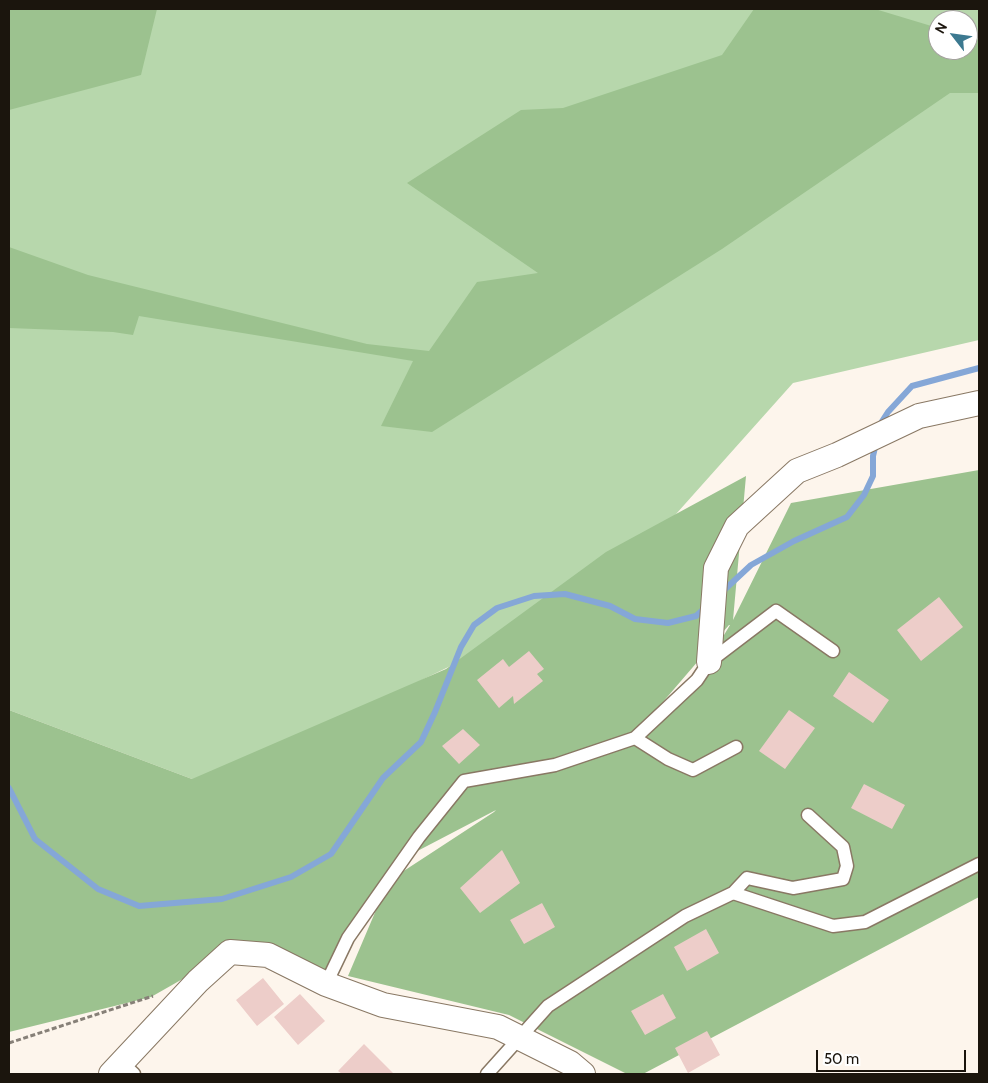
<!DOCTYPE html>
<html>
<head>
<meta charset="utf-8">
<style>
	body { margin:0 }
	#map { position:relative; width:988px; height:1083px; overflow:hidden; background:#fdf5ec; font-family:Cabin,sans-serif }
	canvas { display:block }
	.frame { position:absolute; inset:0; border:10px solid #1b150d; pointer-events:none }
	.north { position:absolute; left:928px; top:10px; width:50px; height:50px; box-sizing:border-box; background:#fff; border:1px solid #a4a19e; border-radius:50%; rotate:300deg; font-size:14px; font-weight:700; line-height:20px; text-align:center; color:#1b150d }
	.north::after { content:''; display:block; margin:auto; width:18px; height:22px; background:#3c7990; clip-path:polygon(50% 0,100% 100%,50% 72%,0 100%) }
	.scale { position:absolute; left:816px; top:1050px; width:150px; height:22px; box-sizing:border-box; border:2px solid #1b150d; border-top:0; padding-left:6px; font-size:15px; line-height:18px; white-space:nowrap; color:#1b150d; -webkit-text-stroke:4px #fff; paint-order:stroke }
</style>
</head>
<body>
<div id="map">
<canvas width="988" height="1083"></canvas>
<div class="frame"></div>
<div class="north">N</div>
<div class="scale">50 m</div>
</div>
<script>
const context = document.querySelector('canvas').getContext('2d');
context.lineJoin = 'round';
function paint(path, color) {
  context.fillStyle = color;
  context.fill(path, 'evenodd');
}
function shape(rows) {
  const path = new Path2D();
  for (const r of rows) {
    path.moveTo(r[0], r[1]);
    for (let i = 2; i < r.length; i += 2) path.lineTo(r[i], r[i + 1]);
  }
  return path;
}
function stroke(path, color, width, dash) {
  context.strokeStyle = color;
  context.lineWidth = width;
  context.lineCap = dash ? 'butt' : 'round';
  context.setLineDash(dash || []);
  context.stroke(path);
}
paint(shape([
	[9,9,979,9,979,340,793,383,610,588,211,783,192,779,9,710],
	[938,20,968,20,968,50,938,50]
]), '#b7d7ac');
paint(shape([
	[9,9,157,9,141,75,9,110],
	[754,9,875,9,938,28,938,50,968,50,968,37,979,40,979,93,950,93,722,249,432,432,381,426,413,361,139,316,133,335,113,332,9,328,9,247,88,275,367,344,429,351,477,282,538,273,407,183,521,110,563,108,722,55],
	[979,470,979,897,643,1074,627,1074,509,1015,348,976,385,889,332,972,230,952,151,997,9,1032,9,710,192,779,446,669,606,552,746,476,733,620,791,503],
	[730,625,697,680,638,731,729,625],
	[496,810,494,812,393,878,404,858]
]), '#9cc28f');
stroke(shape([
	[879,426,888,412,912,386,979,368],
	[721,593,751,565,794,541,847,517,864,495,873,476,873,456,876,443],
	[9,788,35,839,98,889,139,906,222,899,291,877,331,854,383,778,421,742,435,712,461,647,474,625,497,608,534,596,565,594,610,606,635,619,668,623,696,616,707,606]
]), '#85a7d7', 6);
paint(shape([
	[939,597,963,627,921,661,897,630],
	[529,651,544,669,537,674,543,681,514,704,513,696,499,708,477,680,503,659,509,667],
	[849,672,889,700,873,723,833,696],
	[789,710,815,728,785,769,759,751],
	[463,729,480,745,459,764,442,746],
	[864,784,905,805,892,829,851,808],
	[502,850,520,883,480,913,460,888],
	[542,903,555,927,524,944,510,920],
	[706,929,719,953,687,971,674,947],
	[263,978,284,1004,257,1026,236,1000],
	[300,994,325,1021,298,1045,274,1017],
	[663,994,676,1018,645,1035,631,1011],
	[707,1031,720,1055,688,1073,675,1048],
	[364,1044,394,1074,342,1074,338,1071]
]), '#edcdc9');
const service = shape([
	[635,738,668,759,693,770,736,747],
	[733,893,747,878,793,888,843,879,847,866,843,847,808,815],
	[326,984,348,938,419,837,464,781,555,765,635,738,697,680,709,662,776,611,833,651],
	[121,1062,134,1074],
	[487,1074,548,1006,685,916,733,893,833,926,865,922,979,864]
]);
const minor = shape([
	[709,662,716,568,737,526,797,471,837,455,919,416,979,403],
	[111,1074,198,981,230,952,268,955,326,984,383,1005,498,1027,570,1063,583,1074]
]);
stroke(service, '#897864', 15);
stroke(minor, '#897864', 26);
stroke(shape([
	[9,1043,153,996]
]), '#878078', 3, [5, 2.5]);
stroke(service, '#fff', 12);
stroke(minor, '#fff', 24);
</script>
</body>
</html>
